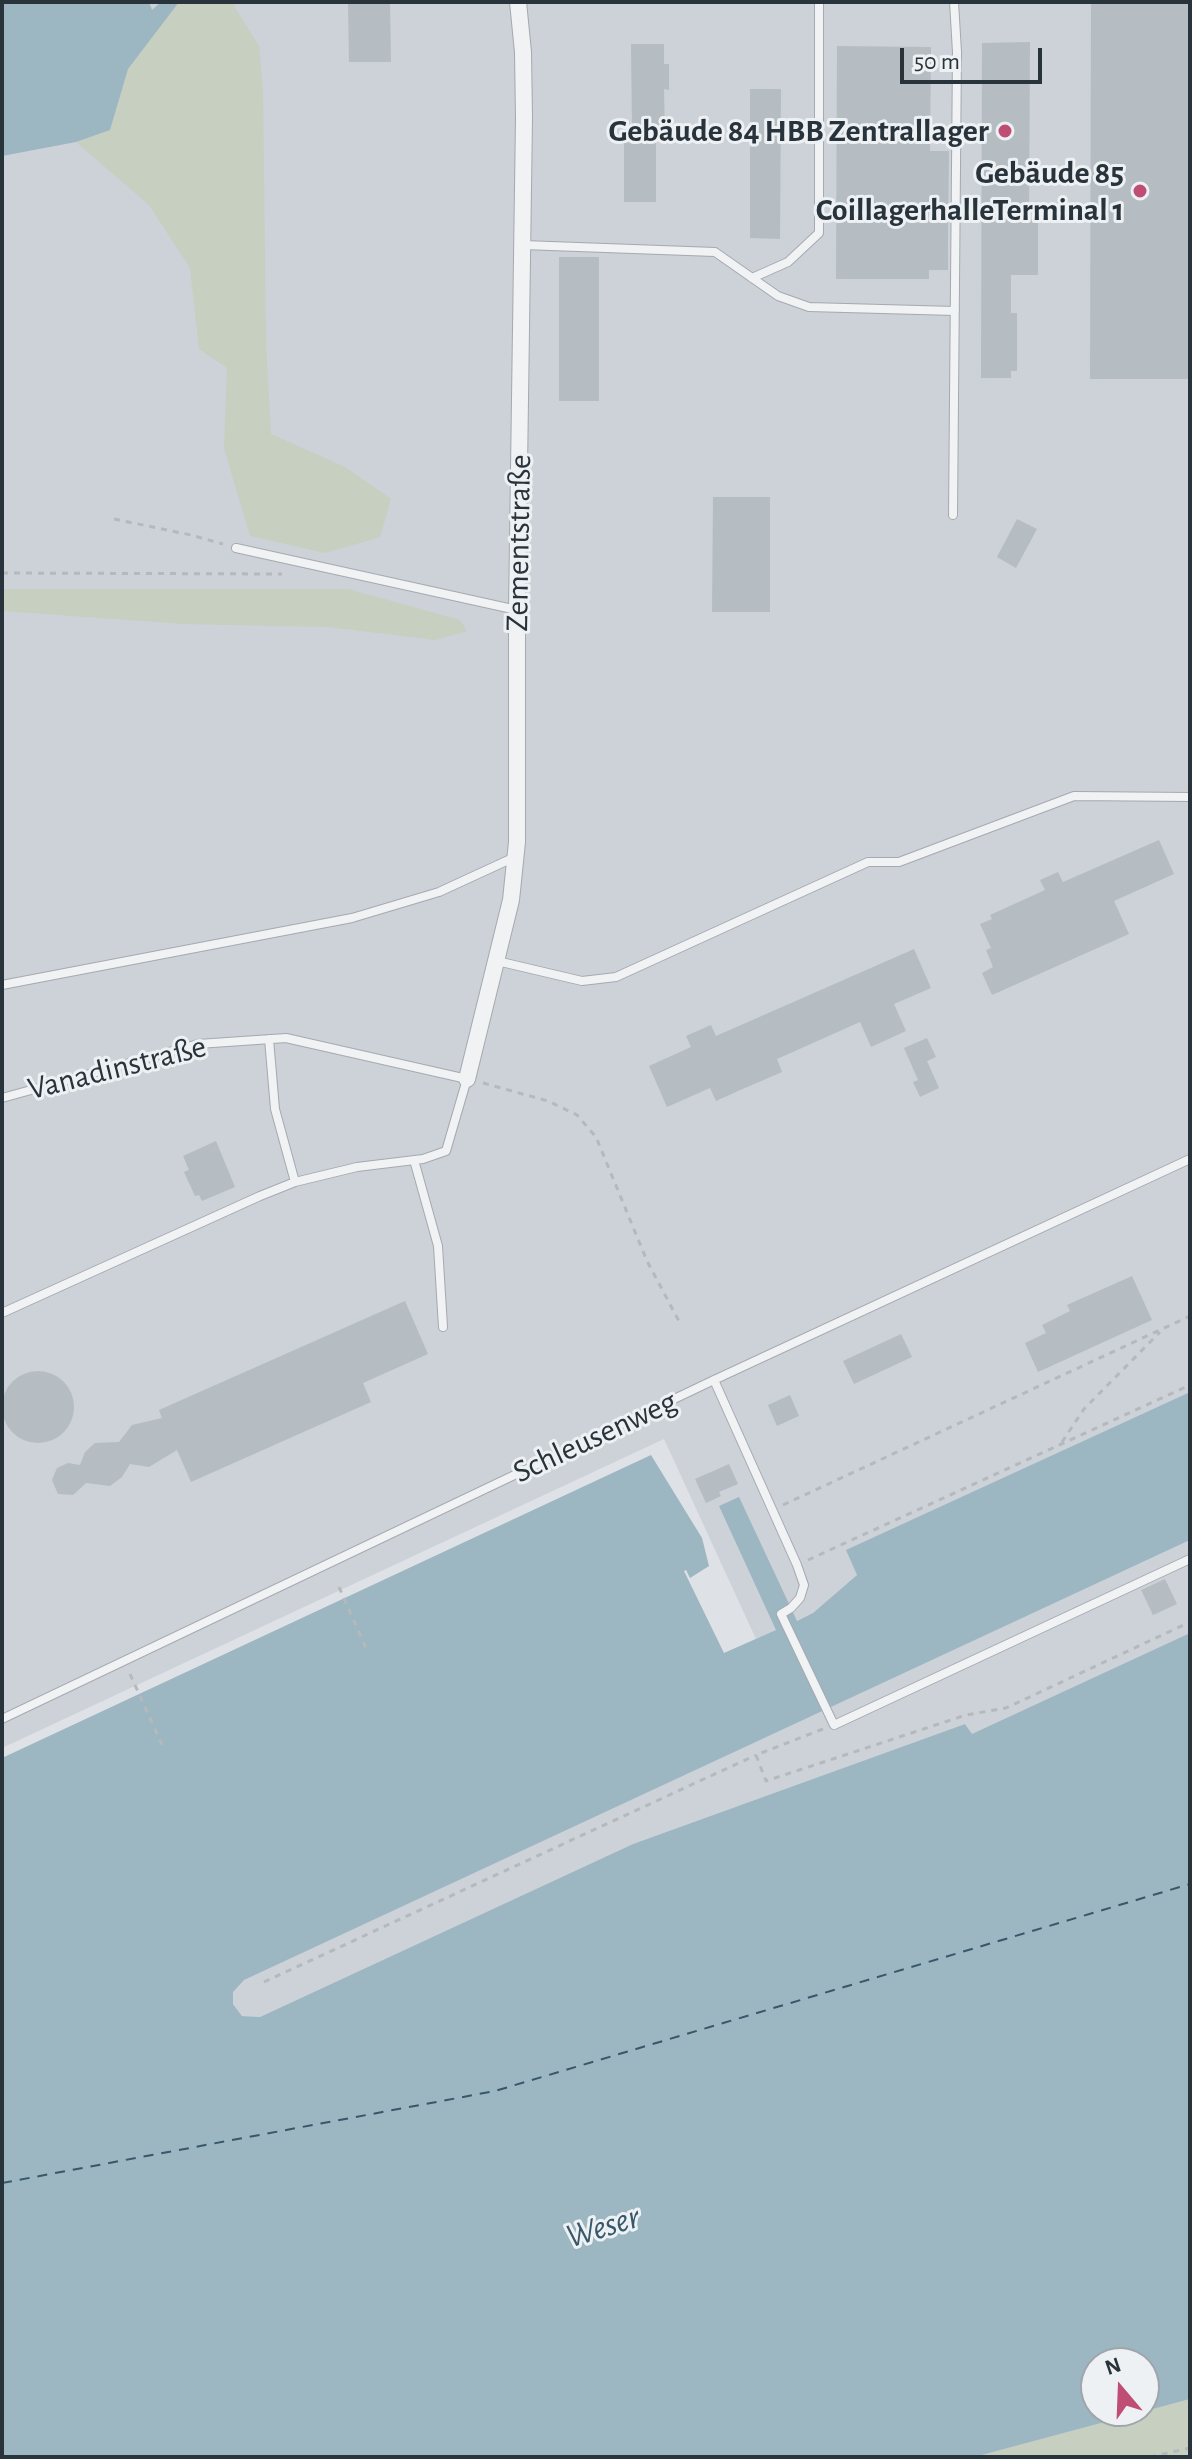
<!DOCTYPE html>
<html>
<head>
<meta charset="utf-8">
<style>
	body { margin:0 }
	#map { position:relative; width:1192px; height:2459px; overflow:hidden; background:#dee2e6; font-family:"Alegreya Sans",sans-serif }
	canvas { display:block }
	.frame { position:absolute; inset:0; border:4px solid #29333b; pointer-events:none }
	.north { position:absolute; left:1080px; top:2347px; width:80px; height:80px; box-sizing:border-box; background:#edf1f4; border:2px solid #9fa5aa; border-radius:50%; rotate:341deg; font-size:22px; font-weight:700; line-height:32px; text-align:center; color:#29333b }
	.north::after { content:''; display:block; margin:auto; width:28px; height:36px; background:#bf4e75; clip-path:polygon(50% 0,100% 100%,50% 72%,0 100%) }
	.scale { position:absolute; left:900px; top:48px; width:142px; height:36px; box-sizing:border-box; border:4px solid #29333b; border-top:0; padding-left:10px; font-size:24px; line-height:28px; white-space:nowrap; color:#29333b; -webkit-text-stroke:6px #edf1f4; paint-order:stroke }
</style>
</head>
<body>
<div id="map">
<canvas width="1192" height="2459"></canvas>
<div class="frame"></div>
<div class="north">N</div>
<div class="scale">50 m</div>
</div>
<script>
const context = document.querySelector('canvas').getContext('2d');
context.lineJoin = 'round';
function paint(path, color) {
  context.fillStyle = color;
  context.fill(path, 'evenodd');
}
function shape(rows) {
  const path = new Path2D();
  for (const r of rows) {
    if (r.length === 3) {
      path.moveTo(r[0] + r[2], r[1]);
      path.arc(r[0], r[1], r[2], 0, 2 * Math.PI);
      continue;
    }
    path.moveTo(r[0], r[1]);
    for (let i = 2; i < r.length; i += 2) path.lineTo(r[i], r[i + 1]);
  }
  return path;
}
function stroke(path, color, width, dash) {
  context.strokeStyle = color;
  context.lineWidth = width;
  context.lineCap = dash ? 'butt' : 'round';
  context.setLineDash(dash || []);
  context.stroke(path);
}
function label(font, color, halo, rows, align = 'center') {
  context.font = font + ' "Alegreya Sans",sans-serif';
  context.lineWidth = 6;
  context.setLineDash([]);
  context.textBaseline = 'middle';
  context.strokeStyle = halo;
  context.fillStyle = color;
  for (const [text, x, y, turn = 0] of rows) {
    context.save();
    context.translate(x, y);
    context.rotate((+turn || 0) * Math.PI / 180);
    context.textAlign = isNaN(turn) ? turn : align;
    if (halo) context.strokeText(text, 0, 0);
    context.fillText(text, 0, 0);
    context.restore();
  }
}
paint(shape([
	[2,2,1190,2,1190,1392,847,1550,857,1575,812,1614,756,1639,664,1439,2,1748],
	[1190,1540,1190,1633,972,1735,965,1724,633,1844,260,2017,242,2016,233,2004,233,1991,243,1980]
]), '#ccd2d7');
paint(shape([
	[179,2,236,2,234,6,259,46,263,90,266,343,271,434,345,467,391,499,380,537,325,553,250,536,224,448,227,368,199,349,190,268,149,205,76,142,110,130,128,69],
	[2,589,348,589,460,620,467,631,435,640,328,627,184,624,2,611],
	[1190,2399,1190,2457,958,2457,1144,2411]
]), '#c6cfc0');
paint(shape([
	[2,2,149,2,152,10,161,2,179,2,128,69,110,130,76,142,2,156],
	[1190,1392,1190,1540,244,1980,233,1992,233,2004,242,2016,260,2017,633,1844,965,1724,972,1734,1190,1633,1190,2399,974,2457,2,2457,2,1758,651,1455,702,1538,709,1566,690,1578,686,1570,684,1571,724,1653,776,1630,719,1506,739,1497,797,1621,813,1613,857,1575,846,1550],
	[1096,2363,1144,2363,1144,2411,1096,2411]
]), '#9cb6c2');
stroke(shape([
	[2,2183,495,2091,1190,1884]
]), '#37586a', 2, [10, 8]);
paint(shape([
	[348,2,390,2,391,62,349,62],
	[1091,2,1190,2,1190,379,1090,379],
	[1030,42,1029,219,1038,219,1038,275,1011,275,1011,313,1017,313,1017,371,1011,371,1011,378,981,378,982,43],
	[631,44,664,44,664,64,669,64,669,90,664,89,665,139,656,139,656,202,624,202,624,128,632,128],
	[837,46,931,47,930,151,949,151,948,230,948,270,929,270,929,279,836,279],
	[750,89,781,89,780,239,750,238],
	[559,257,599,257,599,401,559,401],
	[713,497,770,497,770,612,712,612],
	[1017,519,1037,529,1016,568,997,557],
	[1159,840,1174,874,1114,901,1129,934,992,995,982,973,993,967,986,950,991,948,980,924,992,919,990,915,1045,890,1040,880,1058,872,1063,882],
	[914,949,931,988,894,1004,906,1031,871,1047,860,1022,777,1059,782,1072,738,1091,716,1101,710,1088,667,1107,649,1066,691,1047,686,1036,711,1025,716,1036],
	[927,1038,936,1057,927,1061,939,1088,920,1097,913,1082,918,1080,904,1048],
	[216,1141,235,1187,202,1201,199,1195,195,1196,184,1172,189,1170,183,1156],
	[1132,1276,1152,1320,1038,1372,1025,1343,1046,1333,1042,1325,1070,1311,1067,1305],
	[405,1301,428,1354,363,1383,371,1402,191,1482,177,1450,149,1467,130,1464,122,1477,110,1486,86,1483,73,1495,58,1494,52,1480,57,1468,68,1463,80,1465,85,1452,95,1443,119,1442,132,1425,162,1418,159,1410],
	[901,1334,912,1357,854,1384,843,1361],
	[38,1407,36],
	[790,1395,799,1416,777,1426,768,1405],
	[729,1464,738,1484,719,1492,721,1496,706,1503,695,1479],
	[1165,1579,1177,1604,1153,1615,1141,1590]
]), '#b5bdc2');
const lane = shape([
	[523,245,715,252,778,296,809,307,955,311],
	[752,278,788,262,819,233,819,2],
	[953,515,957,52,954,2],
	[236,548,517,610],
	[497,961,582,981,616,977,868,862,899,862,1074,796,1190,797],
	[2,985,352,918,439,892,515,857],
	[269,1039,275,1109,295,1182],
	[2,1098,198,1044,286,1038,467,1079,446,1151,423,1159,357,1167,295,1182,260,1196,2,1313],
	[414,1160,438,1246,443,1327],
	[714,1380,797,1565,804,1585,800,1598,791,1608,781,1614,834,1725,1190,1559],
	[2,1719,714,1380,1190,1159]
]);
const street = shape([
	[467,1079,511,900,517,842,517,610,524,118,523,52,518,2]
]);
stroke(lane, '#a4aaaf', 10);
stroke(street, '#a4aaaf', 18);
stroke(shape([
	[114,519,191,535,223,544],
	[2,573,282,574],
	[483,1083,548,1101,577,1115,596,1137,647,1261,681,1325],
	[1062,1442,1084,1409,1160,1332],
	[783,1505,1190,1316],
	[808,1560,1190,1385],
	[339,1587,368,1653],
	[130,1674,163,1747],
	[823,1729,756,1755,766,1781,966,1715,1006,1708,1190,1622],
	[264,1982,756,1755],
	[1150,2457,1190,2448]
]), '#b4b9bc', 3, [6, 6]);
stroke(lane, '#f0f2f4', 8);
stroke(street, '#f0f2f4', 16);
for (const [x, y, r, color] of [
	[1005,131,8,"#bf4e75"],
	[1140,191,8,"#bf4e75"]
]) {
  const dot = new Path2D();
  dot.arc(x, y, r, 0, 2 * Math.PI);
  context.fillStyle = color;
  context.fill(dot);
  stroke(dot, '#edf1f4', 3);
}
label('bold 32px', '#29333b', '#edf1f4', [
	["Gebäude 84 HBB Zentrallager",989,131],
	["Gebäude 85",1124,173],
	["CoillagerhalleTerminal 1",1124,210]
], 'right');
label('32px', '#29333b', '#edf1f4', [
	["Zementstraße",519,543,-89],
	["Vanadinstraße",117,1068,-14],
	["Schleusenweg",595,1437,-25]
]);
label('italic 34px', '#37586a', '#edf1f4', [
	["Weser",603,2227,-17]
]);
</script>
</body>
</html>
